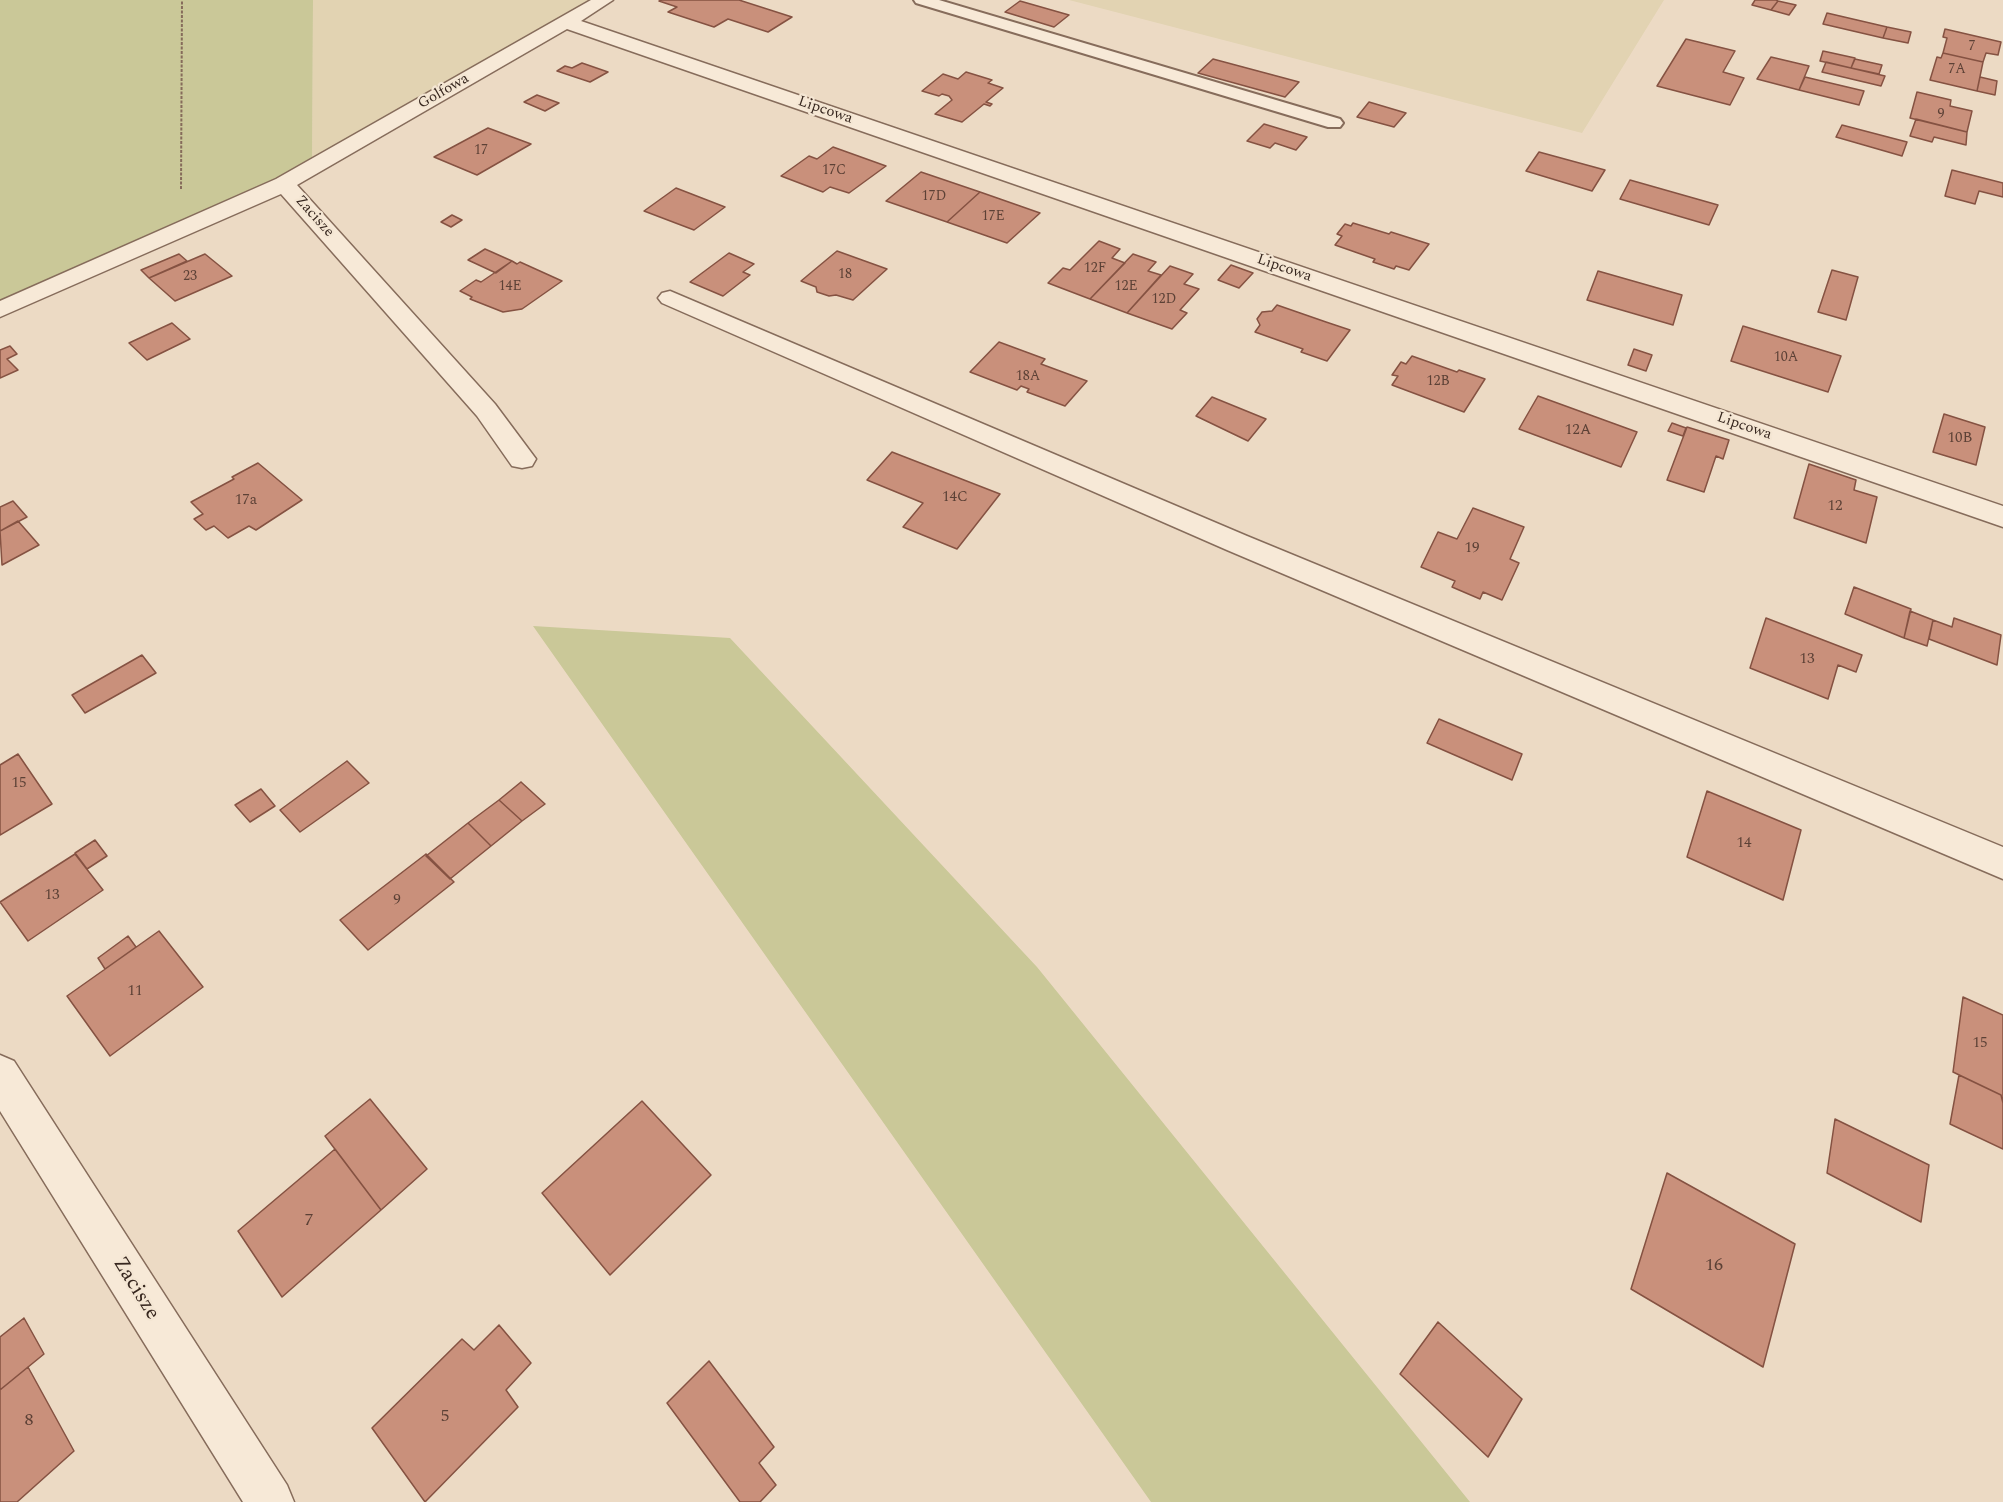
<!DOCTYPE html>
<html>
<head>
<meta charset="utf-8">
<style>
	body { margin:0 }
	canvas { display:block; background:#ecdac4 }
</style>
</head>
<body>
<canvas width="2003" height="1502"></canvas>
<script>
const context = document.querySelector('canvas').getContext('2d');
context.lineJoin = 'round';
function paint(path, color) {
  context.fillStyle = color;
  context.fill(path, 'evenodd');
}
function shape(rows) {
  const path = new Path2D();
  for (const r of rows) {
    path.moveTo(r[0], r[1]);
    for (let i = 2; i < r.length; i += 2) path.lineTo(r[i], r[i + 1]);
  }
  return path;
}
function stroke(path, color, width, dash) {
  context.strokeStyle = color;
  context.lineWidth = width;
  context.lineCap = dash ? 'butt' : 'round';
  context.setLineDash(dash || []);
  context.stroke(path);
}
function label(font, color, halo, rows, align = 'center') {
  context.font = font + ' Spectral,serif';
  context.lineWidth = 4.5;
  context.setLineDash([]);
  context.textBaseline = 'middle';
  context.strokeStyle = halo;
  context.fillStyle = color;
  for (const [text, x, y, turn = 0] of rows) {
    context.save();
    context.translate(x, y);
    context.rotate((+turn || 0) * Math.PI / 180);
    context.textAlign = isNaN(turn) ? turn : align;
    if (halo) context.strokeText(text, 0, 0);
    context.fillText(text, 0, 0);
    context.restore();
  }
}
paint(shape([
	[313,0,595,0,312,163],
	[1069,0,1664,0,1582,133]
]), '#e2d3b2');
paint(shape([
	[0,0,313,0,312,163,0,301],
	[533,626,730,638,1037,967,1470,1502,1151,1502]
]), '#cac898');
const building = shape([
	[662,0,739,0,792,17,768,32,728,19,714,27,668,12,677,7,659,1,662,0],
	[1755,0,1776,0,1778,1,1771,10,1752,5,1755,0],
	[1020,1,1069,15,1054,27,1005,12,1020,1],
	[1778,1,1796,5,1789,15,1771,10,1778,1],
	[1827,13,1887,27,1883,38,1823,24,1827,13],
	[1887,27,1911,32,1908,43,1883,38,1887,27],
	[1945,29,2001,42,1998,55,1986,53,1983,62,1943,53,1947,38,1943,37,1945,29],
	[1686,39,1735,51,1723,72,1744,78,1730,105,1657,86,1686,39],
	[1823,51,1855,58,1851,68,1820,61,1823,51],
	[1943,53,1983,62,1977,91,1930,80,1937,57,1941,58,1943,53],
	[1771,57,1809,66,1799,90,1757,79,1771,57],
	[1213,59,1299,82,1285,97,1198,73,1213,59],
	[1855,59,1882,65,1879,74,1851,68,1855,59],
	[1826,62,1851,68,1885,76,1881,86,1822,72,1826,62],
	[582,63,608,72,590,82,557,71,565,66,572,68,582,63],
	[966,72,992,80,988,83,1003,88,986,102,992,104,990,106,984,104,962,122,935,114,952,100,949,96,942,94,939,96,922,91,943,74,958,79,966,72],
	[1805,77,1864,91,1859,105,1799,90,1805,77],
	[1980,77,1997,81,1995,95,1977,91,1980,77],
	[1917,92,1951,100,1950,106,1972,111,1967,132,1910,118,1917,92],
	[537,95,559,103,545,111,524,102,537,95],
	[1369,102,1406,113,1394,127,1357,117,1369,102],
	[1916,119,1967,132,1966,145,1934,137,1932,142,1910,136,1916,119],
	[1264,124,1307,137,1296,150,1275,143,1270,148,1247,141,1264,124],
	[1842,125,1907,142,1902,156,1836,137,1842,125],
	[488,128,531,144,477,175,434,157,488,128],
	[833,147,886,166,849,193,830,187,823,192,781,176,809,156,817,159,833,147],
	[1539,152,1605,170,1592,191,1526,171,1539,152],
	[1952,170,2003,183,2003,197,1979,191,1975,204,1945,196,1952,170],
	[921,172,980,192,947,222,886,201,921,172],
	[1630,180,1718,205,1709,225,1620,199,1630,180],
	[676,188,725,207,694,230,644,211,676,188],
	[980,192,1040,213,1007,243,947,222,980,192],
	[452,215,462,220,451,227,441,222,452,215],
	[1353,223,1389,234,1391,232,1429,244,1409,270,1396,266,1394,269,1373,262,1375,259,1335,245,1342,236,1337,234,1345,224,1351,226,1353,223],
	[1099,241,1120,249,1112,258,1125,263,1090,299,1048,283,1063,268,1070,270,1099,241],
	[485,249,512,261,496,273,468,260,485,249],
	[837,251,887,269,853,300,836,295,829,296,817,292,816,287,801,281,837,251],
	[729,253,754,264,743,272,750,275,723,296,690,282,729,253],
	[179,254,187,261,149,278,141,270,179,254],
	[205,254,232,276,175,301,149,278,205,254],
	[1133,254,1156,262,1148,271,1161,275,1127,313,1090,299,1133,254],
	[512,261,517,264,520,262,562,281,522,309,503,312,470,299,472,297,460,291,476,280,481,282,512,261],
	[1231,265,1253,273,1239,288,1218,280,1231,265],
	[1170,266,1193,274,1184,284,1199,289,1180,310,1187,313,1172,329,1127,313,1170,266],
	[1832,270,1858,277,1846,320,1818,312,1832,270],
	[1598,271,1682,295,1673,325,1587,300,1598,271],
	[1277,305,1326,322,1350,330,1327,361,1301,352,1303,349,1255,332,1260,325,1257,319,1262,312,1272,311,1277,305],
	[172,323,190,339,147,360,129,343,172,323],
	[1743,326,1841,356,1828,392,1731,361,1743,326],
	[999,342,1045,359,1041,364,1087,381,1065,406,1027,392,1029,389,1021,386,1017,390,970,372,999,342],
	[10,346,17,354,7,359,18,370,0,378,0,350,10,346],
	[1634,349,1652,355,1646,371,1628,365,1634,349],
	[1412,356,1457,372,1459,370,1485,379,1464,412,1392,385,1398,376,1392,375,1401,362,1406,364,1412,356],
	[1538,396,1637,432,1621,467,1519,429,1538,396],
	[1212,397,1266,419,1248,441,1196,416,1212,397],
	[1944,414,1985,427,1976,465,1933,452,1944,414],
	[1672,423,1686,428,1683,436,1668,431,1672,423],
	[1687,427,1729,440,1723,459,1716,456,1704,492,1667,480,1687,427],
	[892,452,1000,494,957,549,903,527,923,503,867,480,892,452],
	[258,463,302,500,256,530,249,526,228,538,214,526,206,530,194,519,203,514,191,502,234,479,232,477,258,463],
	[1809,464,1856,480,1854,490,1877,497,1866,543,1794,518,1809,464],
	[13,501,27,517,0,531,0,507,13,501],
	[1473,508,1524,527,1510,559,1519,563,1502,600,1483,592,1480,599,1452,587,1455,581,1421,567,1438,532,1457,539,1473,508],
	[18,521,39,545,2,565,0,531,18,521],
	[1854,587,1911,609,1904,638,1845,614,1854,587],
	[1910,611,1933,620,1927,646,1904,638,1910,611],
	[1766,618,1862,655,1856,672,1838,665,1828,699,1750,668,1766,618],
	[1954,618,2001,635,1997,665,1929,639,1933,620,1952,627,1954,618],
	[142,655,156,673,85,713,72,695,142,655],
	[1439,719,1522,754,1512,780,1427,743,1439,719],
	[18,754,52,804,0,835,0,765,18,754],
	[347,761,369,783,300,832,280,810,347,761],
	[521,782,545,804,522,821,499,800,521,782],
	[261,789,275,806,250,822,235,805,261,789],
	[1707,791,1801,830,1783,900,1687,857,1707,791],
	[499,800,522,821,491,846,468,823,499,800],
	[468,823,491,846,450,879,426,856,468,823],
	[95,840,107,856,87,869,75,853,95,840],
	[75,854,103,890,28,941,0,902,75,854],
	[426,854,454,882,368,950,340,920,426,854],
	[159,931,203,987,110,1056,67,996,159,931],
	[128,936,136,947,105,969,98,958,128,936],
	[1963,997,2003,1015,2003,1103,2001,1095,1953,1072,1963,997],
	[1959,1075,2001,1095,2003,1103,2003,1149,1950,1124,1959,1075],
	[370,1099,427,1169,381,1210,325,1136,370,1099],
	[642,1101,711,1175,610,1275,542,1193,642,1101],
	[1835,1119,1929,1165,1921,1222,1827,1173,1835,1119],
	[335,1149,381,1210,282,1297,238,1231,335,1149],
	[1667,1173,1795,1244,1763,1367,1631,1289,1667,1173],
	[24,1318,44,1354,0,1390,0,1337,24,1318],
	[1438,1322,1522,1399,1488,1457,1400,1374,1438,1322],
	[499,1325,531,1363,506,1390,518,1407,425,1502,372,1428,462,1339,474,1350,499,1325],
	[709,1361,774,1447,759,1463,776,1485,760,1502,740,1502,667,1403,709,1361],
	[28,1367,74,1451,17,1502,0,1502,0,1390,28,1367]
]);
paint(building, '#c9907b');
stroke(building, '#855242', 1.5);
const lane = shape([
	[914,0,939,0,1340,119,1343,123,1340,127,1328,127,916,3,914,0]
]);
const street = shape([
	[591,0,613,0,581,21,2003,506,2003,527,567,29,297,185,495,404,536,459,532,466,522,468,512,466,477,416,281,194,0,317,0,301,276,179,591,0],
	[670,291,1247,536,2003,847,2003,879,1227,550,662,303,658,298,662,293,670,291],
	[0,1055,14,1061,287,1485,294,1502,243,1502,0,1111,0,1055]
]);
stroke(lane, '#866c5b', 4);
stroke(street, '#866c5b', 3);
stroke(shape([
	[181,189,182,0]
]), '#866c5b', 2, [3, 1.5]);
paint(lane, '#f7e9d7');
paint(street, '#f7e9d7');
label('14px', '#5c4136', null, [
	["7",1972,47],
	["7A",1957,70],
	["9",1941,115],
	["17",481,151],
	["17C",834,171],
	["17D",934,197],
	["17E",993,217],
	["12F",1095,269],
	["18",845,275],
	["23",190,277],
	["14E",510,287],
	["12E",1126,287],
	["12D",1164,300],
	["10A",1786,358],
	["18A",1028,377],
	["12B",1438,382]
]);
label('15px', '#37271f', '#f4e6d3', [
	["Golfowa",444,92,-30],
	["Lipcowa",825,111,19],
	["Zacisze",314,217,48],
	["Lipcowa",1284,269,19],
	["Lipcowa",1744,427,19]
]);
label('15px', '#5c4136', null, [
	["12A",1578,431],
	["10B",1960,439],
	["14C",955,498],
	["17a",246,501],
	["12",1835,507],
	["19",1472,549],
	["13",1807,660],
	["15",19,784],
	["14",1744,844],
	["13",52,896],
	["9",397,901],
	["11",135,992],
	["15",1980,1044]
]);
label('18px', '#5c4136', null, [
	["7",309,1221],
	["16",1714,1266],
	["5",445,1417],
	["8",29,1421]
]);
label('21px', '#37271f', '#f4e6d3', [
	["Zacisze",135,1289,58]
]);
</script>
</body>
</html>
